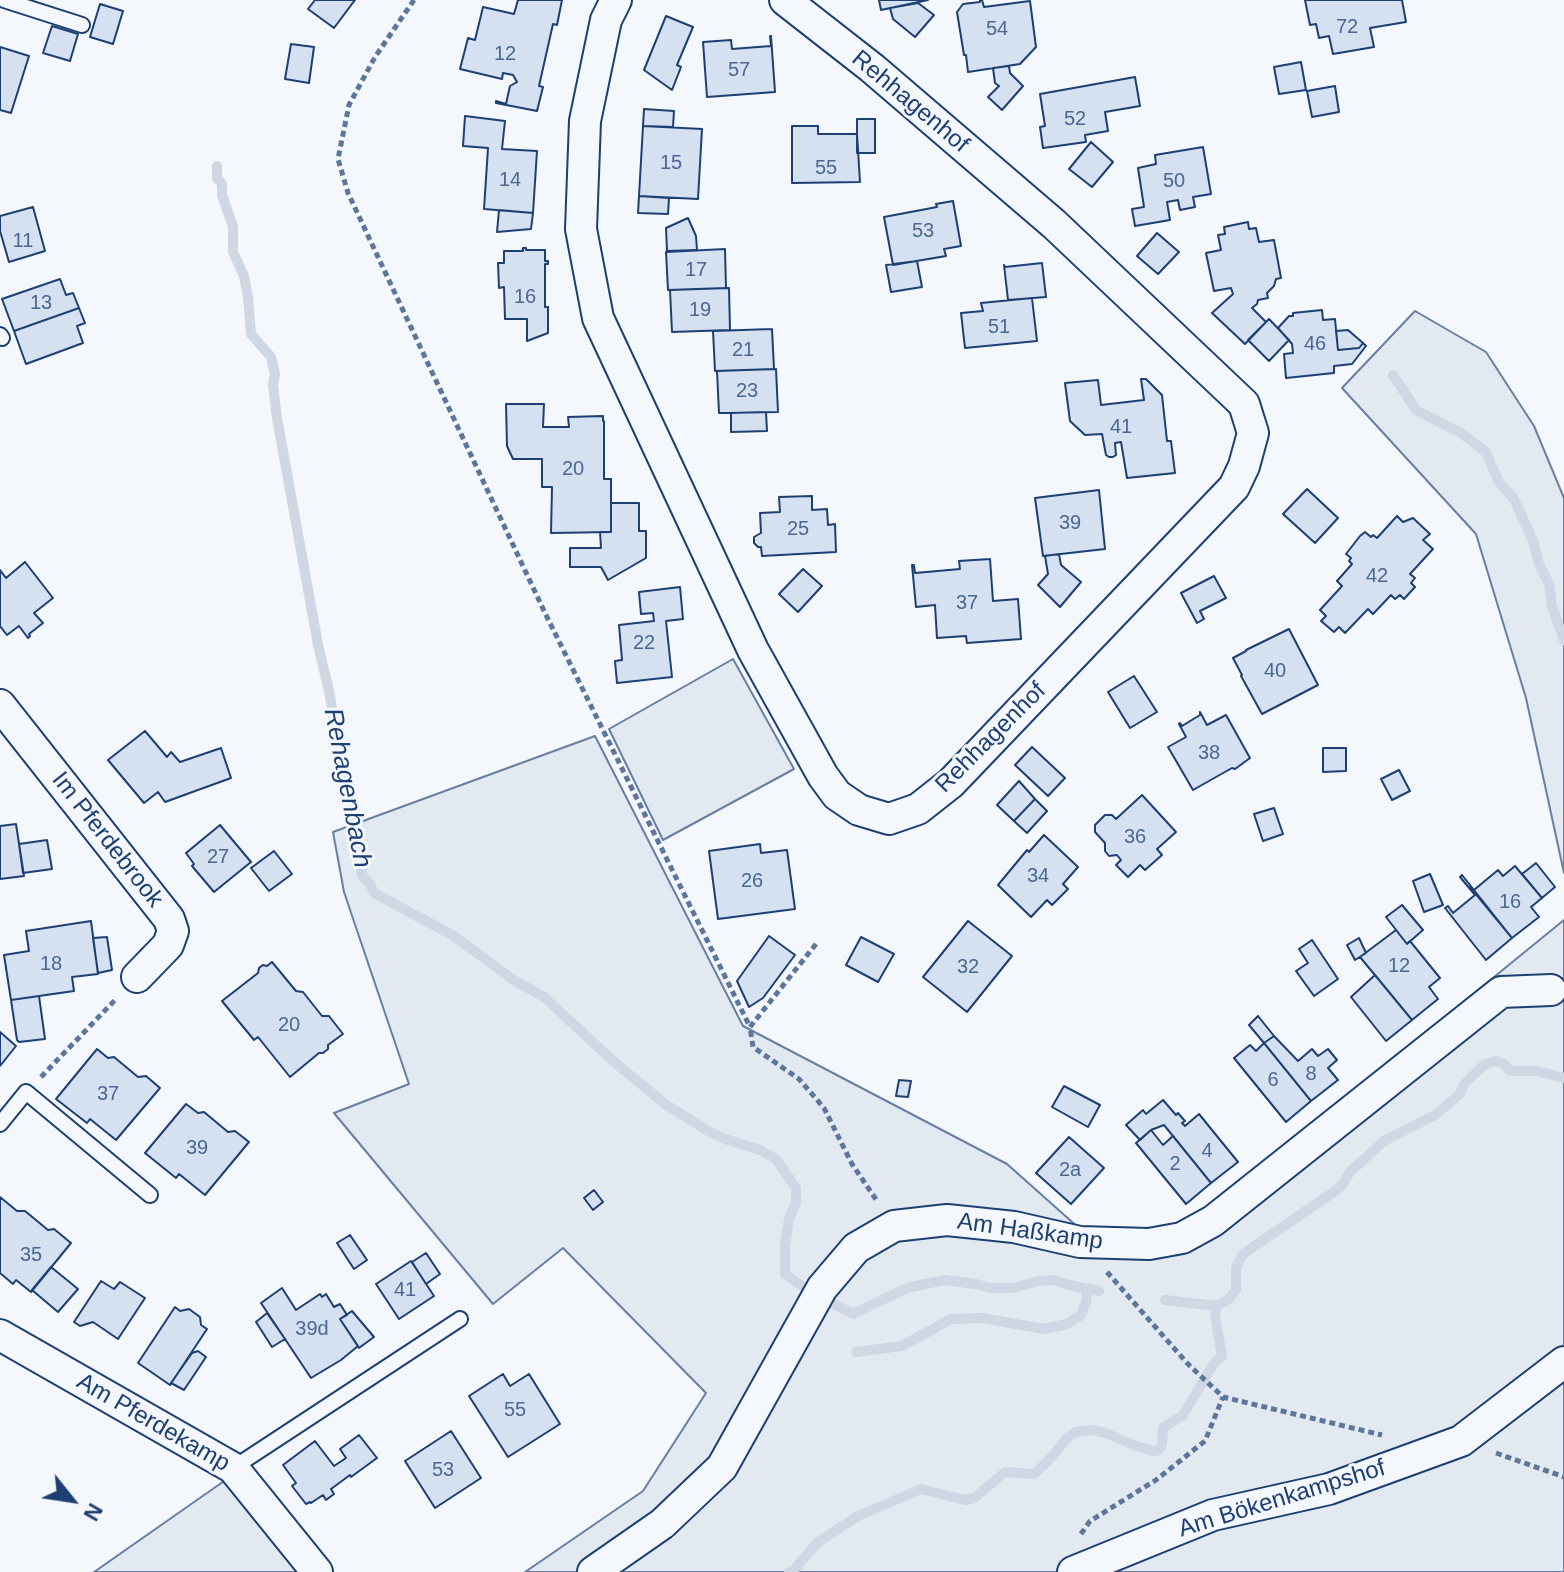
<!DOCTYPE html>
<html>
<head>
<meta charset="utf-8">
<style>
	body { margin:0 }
	#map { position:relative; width:1564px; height:1572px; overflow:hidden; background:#f4f7fb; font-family:Arial,sans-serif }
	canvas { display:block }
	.north { position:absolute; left:32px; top:1460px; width:80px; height:80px; -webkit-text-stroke:6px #f4f7fb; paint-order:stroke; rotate:120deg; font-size:22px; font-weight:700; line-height:32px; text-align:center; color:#1d3f73 }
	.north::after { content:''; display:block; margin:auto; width:28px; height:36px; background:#1d3f73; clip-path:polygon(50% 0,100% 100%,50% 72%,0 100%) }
</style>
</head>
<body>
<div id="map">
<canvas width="1564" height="1572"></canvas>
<div class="north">N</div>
</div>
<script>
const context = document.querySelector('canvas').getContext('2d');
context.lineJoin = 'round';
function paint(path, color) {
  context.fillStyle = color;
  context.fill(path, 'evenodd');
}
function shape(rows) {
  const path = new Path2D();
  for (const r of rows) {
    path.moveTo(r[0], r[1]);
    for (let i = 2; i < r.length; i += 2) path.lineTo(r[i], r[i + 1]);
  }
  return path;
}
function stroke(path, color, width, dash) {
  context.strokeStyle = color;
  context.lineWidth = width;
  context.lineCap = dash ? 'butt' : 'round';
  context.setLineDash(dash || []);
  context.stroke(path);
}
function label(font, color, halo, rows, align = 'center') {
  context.font = font + ' Arial,sans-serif';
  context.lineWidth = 6;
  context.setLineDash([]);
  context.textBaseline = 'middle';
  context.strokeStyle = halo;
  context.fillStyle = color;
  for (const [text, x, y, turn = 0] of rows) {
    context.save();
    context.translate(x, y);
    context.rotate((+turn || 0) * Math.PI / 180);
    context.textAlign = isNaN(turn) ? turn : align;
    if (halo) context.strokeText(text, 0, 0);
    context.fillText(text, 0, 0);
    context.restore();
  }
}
const green = shape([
	[1415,311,1486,352,1534,426,1564,498,1564,873,1526,698,1476,534,1342,388,1415,311],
	[733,659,794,769,663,840,609,729,733,659],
	[595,736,743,1026,1007,1164,1080,1229,1164,1233,1197,1219,1564,920,1564,1572,525,1572,643,1491,706,1393,563,1248,493,1304,334,1113,409,1084,344,892,333,832,595,736],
	[227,1479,301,1572,94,1572,227,1479]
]);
paint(green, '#e3e9f0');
stroke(green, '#687fa3', 2);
stroke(shape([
	[217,166,217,178,222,184,222,195,233,227,233,252,244,276,248,297,251,334,271,357,275,374,273,385,277,418,318,645,329,691,344,775,365,861,361,872,364,878,370,884,374,893,454,936,515,981,544,997,612,1060,665,1104,705,1129,722,1138,760,1150,776,1159,796,1188,796,1202,789,1219,785,1246,785,1274,802,1286],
	[1393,375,1416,410,1461,433,1485,451,1499,482,1514,499,1534,543,1538,562,1549,584,1552,606,1564,640],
	[826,1300,853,1314,907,1288,944,1280,976,1284,990,1288,1013,1288,1038,1281,1054,1280,1069,1285,1099,1291],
	[1165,1300,1217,1306],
	[1217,1306,1229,1299,1236,1290,1236,1268,1243,1254,1338,1189,1343,1184,1350,1172,1384,1141,1435,1115,1459,1095,1465,1083,1485,1064,1496,1061,1505,1065,1510,1071,1537,1071,1564,1078],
	[856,1352,902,1346,951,1319,982,1318,1044,1329,1067,1324,1081,1315,1086,1302,1087,1289],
	[789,1572,793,1571,817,1543,858,1516,921,1489,965,1500,974,1498,1005,1472,1034,1474,1048,1461,1068,1437,1076,1432,1091,1430,1106,1433,1136,1446,1153,1451,1159,1450,1162,1444,1163,1428,1183,1415,1214,1363,1222,1356,1215,1315,1217,1306]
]), '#cfd7e4', 10);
const building = shape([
	[315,0,355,0,334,28,308,9,315,0],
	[518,0,562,0,557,25,553,24,539,86,543,87,537,111,496,103,496,101,506,104,510,86,517,82,513,75,503,73,502,79,460,69,468,38,475,40,483,7,514,14,518,0],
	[879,0,928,0,881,10,879,0],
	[980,0,982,0,984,7,1030,1,1036,47,1020,64,968,72,966,55,964,55,957,12,963,4,980,2,980,0],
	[1305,0,1402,0,1406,22,1370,28,1374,47,1333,54,1329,36,1319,38,1316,24,1310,25,1305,0],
	[918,3,934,15,915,37,893,19,890,8,918,3],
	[100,4,123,11,113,44,90,37,100,4],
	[666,16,693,27,677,65,681,67,672,90,644,70,666,16],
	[52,26,78,34,70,61,43,53,52,26],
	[770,36,771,36,775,92,707,97,703,42,731,40,732,49,771,46,770,36],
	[291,44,314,47,309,83,285,79,291,44],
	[0,47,29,56,11,113,0,110,0,47],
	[1301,62,1306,90,1279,94,1274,67,1301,62],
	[1009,66,1010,73,1023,86,1002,110,988,97,999,86,995,83,993,68,1009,66],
	[1135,77,1140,106,1105,112,1108,131,1085,135,1086,142,1043,148,1040,127,1045,126,1040,94,1135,77],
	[1335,86,1339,112,1312,117,1307,91,1335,86],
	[644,109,674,111,673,127,643,126,644,109],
	[465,116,505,121,502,149,537,151,533,213,484,209,488,148,463,146,465,116],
	[857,119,875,119,875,153,857,153,857,119],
	[643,126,702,129,698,199,639,196,643,126],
	[792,126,818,126,818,134,857,134,860,182,792,183,792,126],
	[1091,142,1113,162,1092,187,1069,169,1091,142],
	[1203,147,1211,194,1193,197,1195,207,1180,210,1178,200,1167,202,1170,220,1135,226,1132,209,1144,207,1138,168,1156,164,1155,155,1203,147],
	[639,196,669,198,668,214,638,213,639,196],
	[953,201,961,246,944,249,946,256,893,265,884,217,937,207,936,204,953,201],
	[33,207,45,251,9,262,0,231,0,216,33,207],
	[499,210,533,213,531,229,497,232,499,210],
	[688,218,696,236,697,250,667,251,666,228,688,218],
	[1248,222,1249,229,1256,228,1259,242,1274,240,1281,278,1276,279,1274,286,1267,293,1268,298,1258,300,1257,304,1252,308,1266,322,1245,344,1212,313,1233,294,1231,288,1214,291,1206,253,1221,250,1218,235,1225,234,1224,227,1248,222],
	[1157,233,1179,252,1158,274,1137,256,1157,233],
	[523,248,526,248,526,250,545,250,545,261,548,261,548,264,545,264,545,307,548,307,548,333,527,341,527,319,505,319,504,287,499,288,498,263,504,263,504,251,523,251,523,248],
	[725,249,726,288,668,290,666,252,725,249],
	[917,261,922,287,891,292,886,265,917,261],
	[1042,263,1046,297,1008,300,1004,265,1005,267,1042,263],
	[60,279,66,295,73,293,79,308,14,331,2,299,60,279],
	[729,288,730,330,672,332,670,290,729,288],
	[1032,298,1037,341,965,348,961,313,983,311,981,303,1032,298],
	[79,308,85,323,77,326,83,343,26,364,14,331,79,308],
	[1322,310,1323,320,1335,319,1338,350,1359,348,1363,343,1366,346,1352,364,1334,366,1334,373,1286,378,1284,354,1293,353,1292,344,1278,328,1289,316,1293,316,1293,313,1322,310],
	[1269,319,1289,340,1269,361,1248,340,1269,319],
	[772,329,774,369,715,371,713,331,772,329],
	[1348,330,1363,343,1359,348,1338,350,1336,331,1348,330],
	[776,369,778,412,719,413,717,371,776,369],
	[1141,379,1146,379,1162,395,1167,441,1171,441,1175,473,1127,478,1121,442,1115,443,1116,455,1113,457,1109,457,1106,455,1102,434,1085,435,1070,421,1065,383,1098,380,1101,405,1144,400,1141,379],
	[506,404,544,404,543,427,569,427,568,417,603,416,603,421,604,421,604,479,611,479,611,532,551,533,552,487,542,487,542,459,513,459,507,446,506,404],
	[766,412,767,431,731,432,731,413,766,412],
	[1307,489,1338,518,1315,543,1283,514,1307,489],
	[1099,490,1105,549,1043,556,1035,498,1099,490],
	[812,496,812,510,827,509,828,525,835,524,836,552,762,556,761,547,758,547,754,543,754,537,761,533,760,513,780,512,779,497,812,496],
	[611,503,639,503,639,531,646,531,646,558,608,580,601,567,570,567,570,548,601,548,600,532,611,532,611,503],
	[1397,516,1403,522,1413,518,1430,534,1423,540,1433,549,1410,574,1415,578,1411,583,1415,587,1404,599,1400,595,1395,599,1391,595,1373,614,1368,609,1345,633,1339,627,1334,632,1321,621,1326,616,1320,610,1342,586,1337,581,1352,564,1349,561,1351,558,1346,554,1360,536,1365,532,1371,537,1373,535,1377,538,1397,516],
	[1059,554,1061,565,1081,582,1060,607,1038,585,1048,574,1045,556,1059,554],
	[990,559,993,601,1018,599,1021,639,967,643,966,636,937,638,935,605,916,607,912,565,914,565,915,573,960,569,959,561,990,559],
	[25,562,53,598,34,613,43,623,29,634,30,636,28,638,19,626,7,635,0,626,0,570,6,578,25,562],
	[803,569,822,586,798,612,779,594,803,569],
	[1214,576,1226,598,1200,611,1204,619,1197,623,1181,593,1214,576],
	[680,587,683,619,666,621,672,677,617,683,615,661,622,660,619,625,654,621,653,613,641,614,639,592,680,587],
	[1289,629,1318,685,1262,714,1241,676,1242,675,1233,658,1246,651,1246,650,1289,629],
	[1134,676,1157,712,1130,728,1108,692,1134,676],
	[1200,712,1207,725,1226,715,1250,758,1235,769,1232,768,1193,790,1168,747,1186,737,1179,724,1180,723,1182,726,1200,715,1200,712],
	[145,731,167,757,171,752,180,762,221,748,231,778,165,802,158,792,144,803,108,760,145,731],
	[1032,747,1065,778,1048,796,1015,765,1032,747],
	[1323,748,1346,748,1346,771,1323,772,1323,748],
	[1399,770,1410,791,1392,800,1381,779,1399,770],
	[1019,781,1035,799,1014,821,997,805,1019,781],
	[1142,795,1176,832,1157,849,1162,855,1145,870,1140,865,1128,877,1116,865,1121,860,1117,855,1109,856,1105,851,1105,843,1095,832,1095,825,1105,815,1112,815,1116,819,1142,795],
	[1035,799,1047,811,1027,833,1014,821,1035,799],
	[1274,808,1283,834,1263,841,1254,814,1274,808],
	[16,824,24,876,0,879,0,826,16,824],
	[220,825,251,862,214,892,192,866,194,864,186,853,220,825],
	[1044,835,1078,867,1063,884,1068,889,1052,905,1047,900,1031,917,998,885,1027,850,1029,852,1044,835],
	[47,840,52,869,23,873,19,844,47,840],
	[760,844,761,853,787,850,795,909,718,919,709,851,760,844],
	[274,851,292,874,269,891,251,868,274,851],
	[1536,863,1555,887,1542,898,1522,874,1536,863],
	[1515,866,1542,898,1531,907,1539,917,1512,938,1470,887,1474,890,1498,870,1503,876,1515,866],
	[1430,874,1443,905,1424,912,1413,881,1430,874],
	[1462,875,1512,938,1486,960,1445,908,1448,906,1453,913,1475,895,1460,877,1462,875],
	[1402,905,1423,930,1407,944,1386,917,1402,905],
	[91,921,98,974,72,977,74,991,11,1000,4,955,29,951,26,931,91,921],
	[968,921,1012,956,967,1012,923,977,968,921],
	[1396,930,1407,944,1410,941,1440,978,1429,987,1438,999,1412,1020,1360,957,1396,930],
	[769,936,795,955,763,998,749,1007,737,981,769,936],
	[107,937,112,970,98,973,93,938,107,937],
	[861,937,894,954,878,982,846,965,861,937],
	[1359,938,1366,953,1355,960,1347,945,1359,938],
	[1312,940,1338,979,1314,996,1296,971,1308,963,1299,949,1312,940],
	[272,962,296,991,303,992,322,1016,329,1016,343,1034,328,1045,328,1049,323,1053,319,1053,290,1077,258,1037,254,1040,222,1001,258,973,259,968,263,965,267,966,272,962],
	[1375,975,1412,1020,1386,1041,1351,997,1375,975],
	[39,996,45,1039,19,1042,17,1040,11,1000,39,996],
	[1258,1016,1274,1036,1264,1043,1249,1025,1258,1016],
	[0,1032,16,1046,0,1066,0,1032],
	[1274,1036,1298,1061,1312,1049,1318,1056,1328,1049,1337,1060,1328,1068,1338,1080,1311,1101,1264,1043,1274,1036],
	[1264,1043,1311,1101,1286,1122,1234,1058,1250,1045,1256,1051,1264,1043],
	[97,1049,108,1058,114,1057,138,1077,146,1076,160,1088,116,1140,90,1119,87,1123,56,1099,97,1049],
	[899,1080,911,1081,908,1097,896,1096,899,1080],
	[1064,1086,1100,1105,1088,1127,1052,1107,1064,1086],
	[1163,1100,1176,1115,1178,1113,1185,1121,1182,1123,1185,1126,1199,1114,1238,1162,1211,1183,1164,1125,1151,1130,1140,1140,1126,1125,1143,1110,1146,1114,1163,1100],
	[186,1104,198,1113,204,1112,228,1132,235,1131,249,1142,205,1195,179,1174,176,1178,145,1153,186,1104],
	[1151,1130,1163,1145,1173,1136,1211,1183,1186,1204,1136,1143,1151,1130],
	[1069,1137,1104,1168,1071,1204,1036,1173,1069,1137],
	[594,1190,603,1202,593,1210,584,1198,594,1190],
	[0,1197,17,1211,25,1211,48,1230,54,1229,71,1243,31,1292,16,1280,13,1284,0,1273,0,1197],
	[350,1235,367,1260,354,1269,337,1243,350,1235],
	[426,1253,440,1274,426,1284,412,1262,426,1253],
	[411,1261,434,1296,399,1319,376,1284,411,1261],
	[51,1267,78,1289,58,1312,32,1290,51,1267],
	[101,1281,114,1289,120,1282,145,1298,118,1339,93,1322,80,1326,74,1322,101,1281],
	[282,1288,296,1310,320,1294,322,1297,326,1294,334,1307,340,1304,347,1315,340,1319,358,1346,341,1360,311,1378,261,1303,282,1288],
	[175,1307,180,1311,189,1309,200,1317,201,1325,207,1329,170,1385,138,1363,175,1307],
	[352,1311,374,1337,359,1348,340,1319,352,1311],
	[267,1313,285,1339,272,1347,256,1322,267,1313],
	[198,1351,206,1357,184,1390,171,1383,192,1353,198,1351],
	[503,1374,510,1386,529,1374,560,1424,508,1457,469,1396,503,1374],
	[451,1431,481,1478,435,1508,405,1461,451,1431],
	[359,1435,377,1458,351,1477,350,1475,331,1489,334,1494,326,1500,323,1495,311,1503,310,1502,306,1504,292,1486,296,1483,283,1465,315,1441,334,1466,346,1458,340,1449,359,1435]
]);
paint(building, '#d5e0f0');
stroke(building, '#1d3f73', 2);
const lane = shape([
	[4,0,82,25],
	[0,335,2,338],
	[0,1124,26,1092,150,1195],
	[233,1468,460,1319]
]);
const street = shape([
	[616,0,606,20,585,121,581,229,598,318,753,650,823,776,837,795,859,810,889,819,918,809,951,783,1234,487,1244,466,1253,433,1244,404,1054,224,872,68,785,0],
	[0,705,169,919,173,931,168,945,137,977],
	[0,1335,233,1468,317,1572],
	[593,1572,662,1524,722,1467,822,1288,856,1248,894,1226,947,1220,1014,1227,1080,1242,1149,1244,1182,1238,1213,1221,1501,992,1551,990],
	[1073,1572,1213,1515,1329,1489,1461,1441,1564,1362]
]);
stroke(lane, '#1d3f73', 18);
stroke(street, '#1d3f73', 34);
stroke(shape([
	[414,0,375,57,349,105,338,159,348,193,545,613,750,1027],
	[816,944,750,1027,753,1047,799,1079,824,1108,852,1164,877,1201],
	[41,1077,117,998],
	[1107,1272,1188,1364,1223,1397,1382,1435],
	[1496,1453,1564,1477],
	[1081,1534,1090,1521,1156,1480,1205,1441,1223,1397]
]), '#5e769c', 5, [6, 4]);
stroke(lane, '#f4f7fb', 14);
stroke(street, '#f4f7fb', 30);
label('20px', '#4b6792', null, [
	["72",1347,27],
	["54",997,29],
	["12",505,54],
	["57",739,70],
	["52",1075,119],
	["15",671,163],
	["55",826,168],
	["14",510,180],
	["50",1174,181],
	["53",923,231],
	["11",23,241],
	["17",696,270],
	["16",525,297],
	["13",41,303],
	["19",700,310],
	["51",999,327],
	["46",1315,344],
	["21",743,350],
	["23",747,391],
	["41",1121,427],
	["20",573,469],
	["39",1070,523],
	["25",798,529],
	["42",1377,576],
	["37",967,603],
	["22",644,643],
	["40",1275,671],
	["38",1209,753],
	["36",1135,837],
	["27",218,857],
	["34",1038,876],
	["26",752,881],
	["16",1510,902],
	["18",51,964],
	["12",1399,966],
	["32",968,967],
	["20",289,1025],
	["8",1311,1074],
	["6",1273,1080],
	["37",108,1094],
	["39",197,1148],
	["4",1207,1151],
	["2",1175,1164],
	["2a",1070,1170],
	["35",31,1255],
	["41",405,1290],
	["39d",312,1329],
	["55",515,1410],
	["53",443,1470]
]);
label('24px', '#1d3f73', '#f4f7fb', [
	["Rehhagenhof",910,102,40],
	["Rehhagenhof",991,738,-45],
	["Im Pferdebrook",107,840,52],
	["Am Haßkamp",1030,1232,8],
	["Am Pferdekamp",153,1423,30],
	["Am Bökenkampshof",1282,1499,-17]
]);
label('italic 26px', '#1d3f73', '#f4f7fb', [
	["Rehagenbach",347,788,79]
]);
</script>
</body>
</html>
